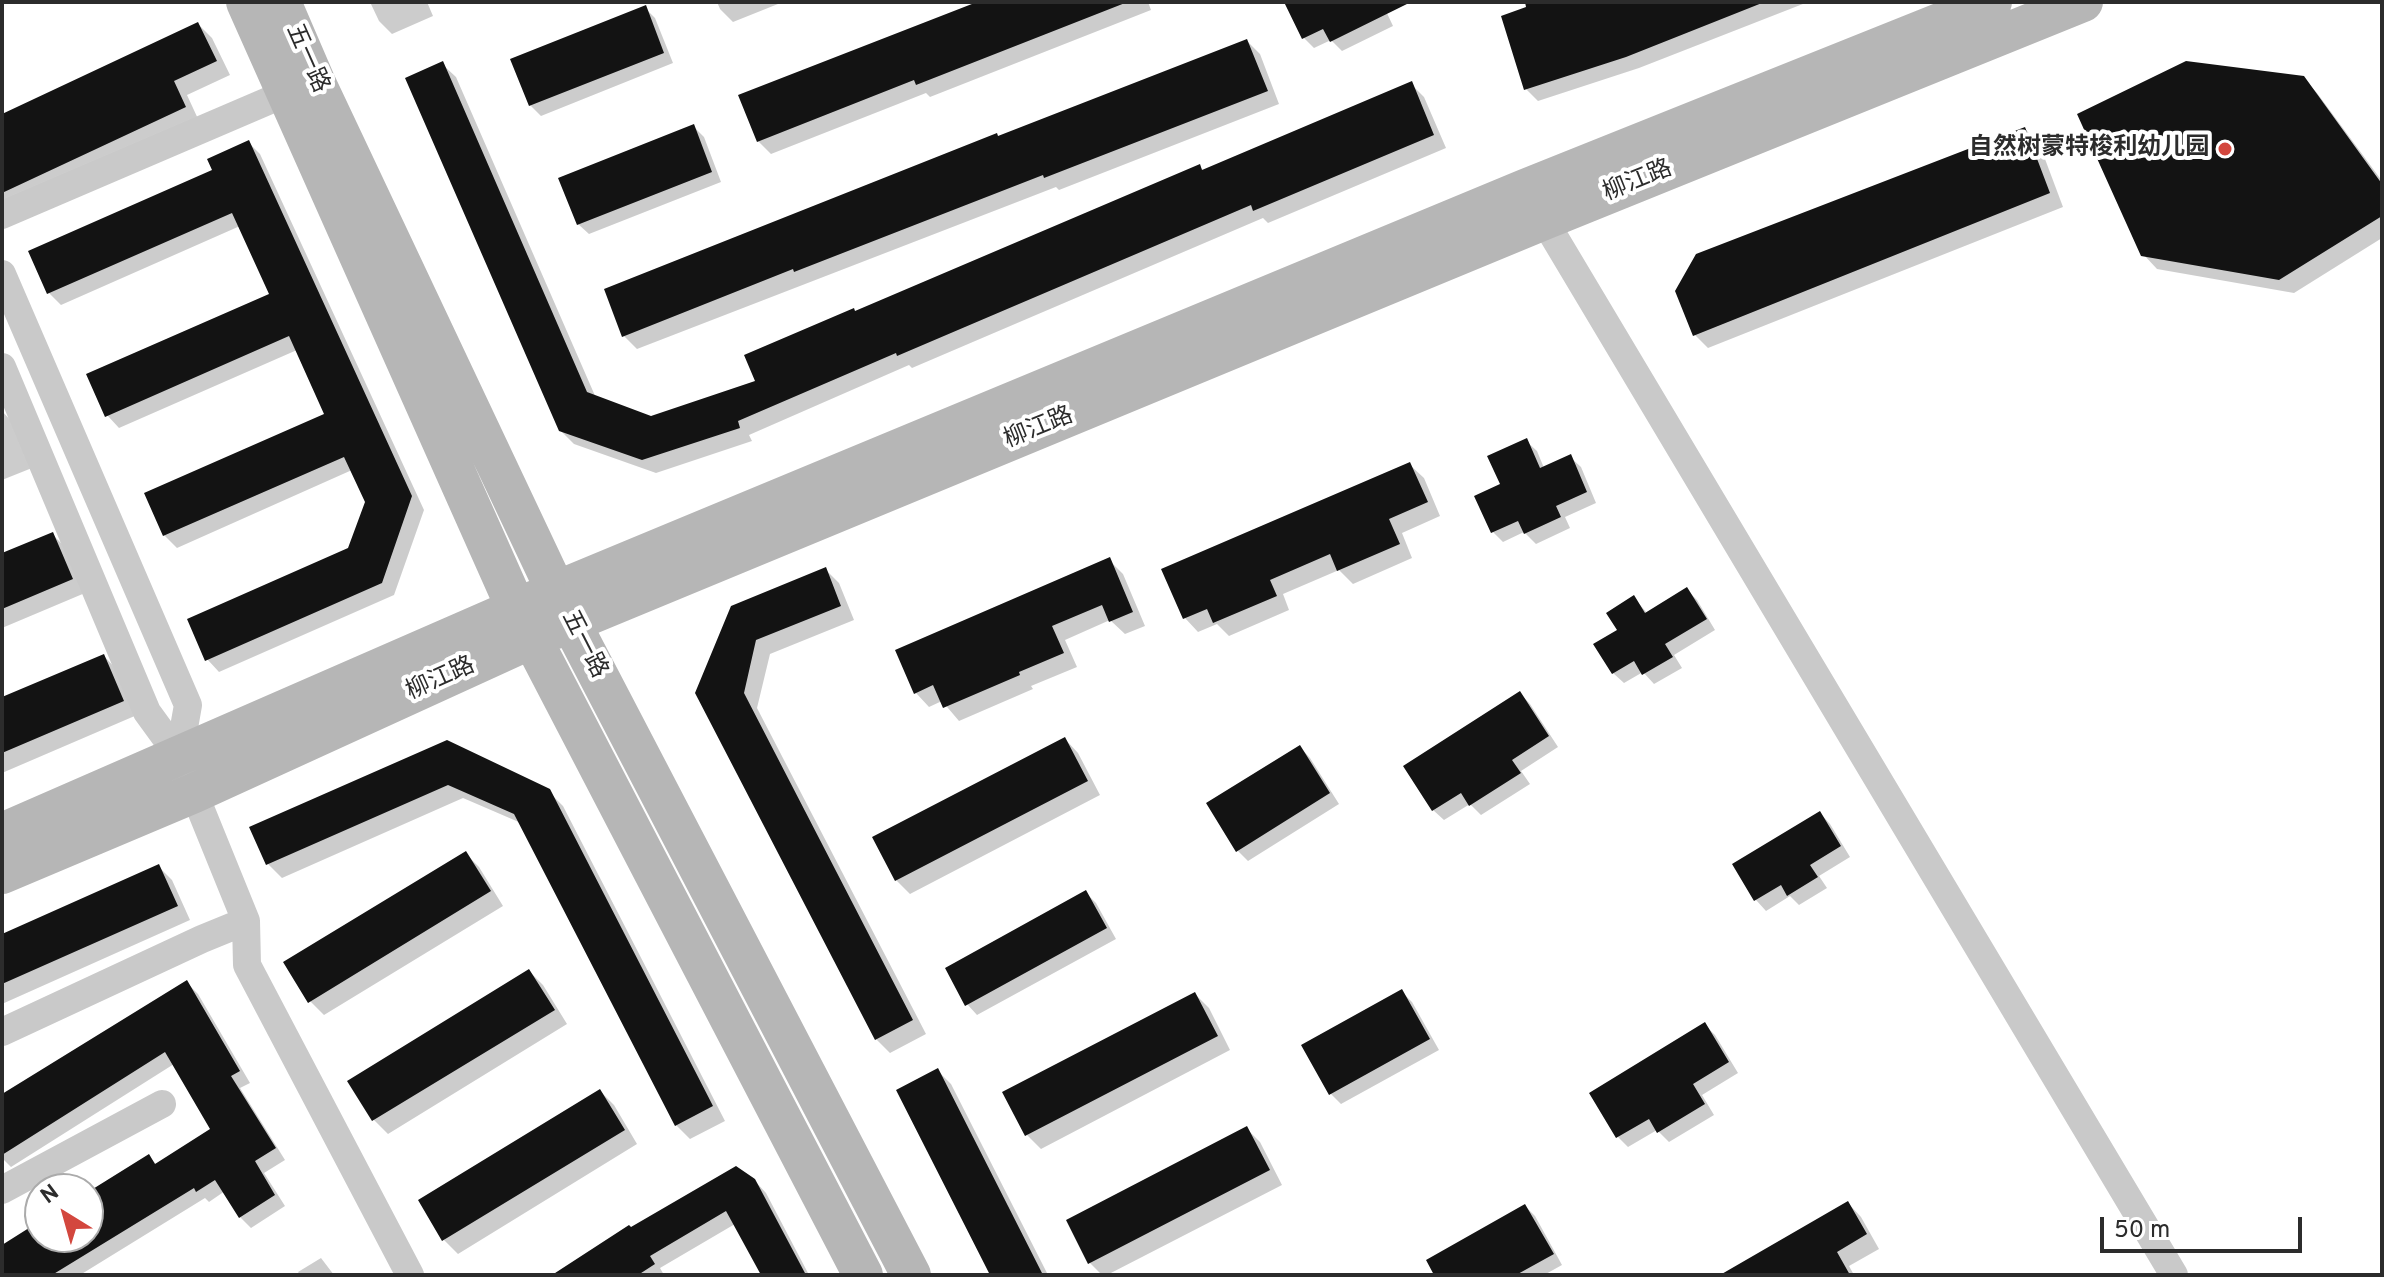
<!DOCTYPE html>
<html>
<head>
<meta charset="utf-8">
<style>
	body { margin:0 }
	#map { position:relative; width:2384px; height:1277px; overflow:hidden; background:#fff; font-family:Overpass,sans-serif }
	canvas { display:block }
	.frame { position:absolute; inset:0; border:4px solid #2c2c2c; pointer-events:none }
	.north { position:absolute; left:24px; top:1173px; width:80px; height:80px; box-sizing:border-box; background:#fff; border:2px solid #ababab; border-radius:50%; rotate:323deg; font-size:22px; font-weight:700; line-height:32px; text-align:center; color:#2c2c2c }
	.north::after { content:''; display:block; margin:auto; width:28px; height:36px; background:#d3473e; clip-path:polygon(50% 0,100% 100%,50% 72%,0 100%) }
	.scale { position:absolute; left:2100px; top:1217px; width:202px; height:36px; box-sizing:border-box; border:4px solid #2c2c2c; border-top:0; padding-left:10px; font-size:24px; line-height:28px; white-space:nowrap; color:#2c2c2c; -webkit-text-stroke:6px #fff; paint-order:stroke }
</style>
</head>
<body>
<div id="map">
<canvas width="2384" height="1277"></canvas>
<div class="frame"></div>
<div class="north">N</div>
<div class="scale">50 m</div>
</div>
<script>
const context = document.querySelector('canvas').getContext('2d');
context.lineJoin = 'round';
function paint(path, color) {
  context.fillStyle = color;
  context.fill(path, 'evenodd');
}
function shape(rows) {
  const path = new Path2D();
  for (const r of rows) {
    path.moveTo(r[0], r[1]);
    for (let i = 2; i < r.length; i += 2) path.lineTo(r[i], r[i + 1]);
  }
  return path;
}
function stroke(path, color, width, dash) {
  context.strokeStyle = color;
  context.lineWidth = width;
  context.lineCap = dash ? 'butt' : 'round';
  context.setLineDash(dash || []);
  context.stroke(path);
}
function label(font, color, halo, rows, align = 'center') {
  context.font = font + ' Overpass,"Noto Sans SC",sans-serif';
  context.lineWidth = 8;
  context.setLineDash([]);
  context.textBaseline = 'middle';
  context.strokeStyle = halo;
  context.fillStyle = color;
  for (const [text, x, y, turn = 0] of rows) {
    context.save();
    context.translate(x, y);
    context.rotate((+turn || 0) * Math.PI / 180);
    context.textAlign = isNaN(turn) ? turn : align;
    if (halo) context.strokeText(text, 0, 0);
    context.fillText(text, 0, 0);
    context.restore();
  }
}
paint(shape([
	[370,2,427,2,433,16,392,34,379,21],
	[717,2,783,2,733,22,720,9],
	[982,2,1148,2,1151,10,930,97,926,93,771,154,758,141,741,96],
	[1286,2,1399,2,1385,9,1393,26,1342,51,1331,40,1314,48,1304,38],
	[1527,2,1808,2,1639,68,1538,101,1526,89],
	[645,8,655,18,673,63,541,116,530,105],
	[198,24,212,38,230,75,187,95,199,121,2,213,2,116],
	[1247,41,1260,54,1279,104,1059,190,1056,187,637,349,624,336,999,138],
	[442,64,456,77,596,398,651,418,758,382,856,313,1199,166,1204,171,1411,84,1424,97,1446,148,1268,223,1263,218,912,368,909,365,749,435,752,441,656,473,574,444,560,430],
	[2303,78,2317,93,2382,181,2382,238,2294,293,2157,269,2143,254],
	[693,126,704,137,721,182,589,234,578,224],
	[2025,129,2039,143,2063,207,1708,348,1694,334],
	[248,142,260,154,424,510,394,595,219,672,207,659,349,550,367,502,352,470,177,548,164,535,327,415,297,350,119,428,107,415,272,295,240,226,61,305,49,293,215,171],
	[2,411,13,423,32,468,2,480],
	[1526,441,1537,451,1544,468,1570,457,1581,467,1596,503,1565,517,1570,528,1536,544,1524,532,1503,542,1492,531,1503,486],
	[1410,465,1424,478,1440,516,1402,533,1412,558,1353,584,1339,570,1283,594,1289,610,1229,636,1217,624,1198,632,1185,618],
	[52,534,66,548,85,593,2,628,2,556],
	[1109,560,1123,574,1145,626,1125,634,1110,620,1065,640,1077,667,1031,686,1033,689,959,721,942,701,929,707,916,693],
	[825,569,839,583,854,620,770,654,757,708,926,1034,890,1053,876,1039,698,693],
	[1687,590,1697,600,1715,630,1674,655,1682,668,1654,684,1643,672,1624,683,1613,673,1619,631,1634,598,1647,613],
	[104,656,117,670,137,715,2,773,2,699],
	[1520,693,1530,704,1558,747,1521,771,1530,784,1481,815,1470,804,1444,820,1433,810],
	[1065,739,1078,753,1100,795,910,894,896,880],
	[447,742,548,791,563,806,725,1121,690,1139,676,1125,521,823,463,798,282,878,268,864],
	[1300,747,1310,758,1339,804,1248,861,1238,851],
	[1820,813,1830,824,1850,857,1819,876,1827,888,1799,905,1790,896,1766,911,1756,900,1734,864],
	[465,853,479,867,503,906,324,1015,310,1001],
	[158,866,172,880,190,920,2,1004,2,936],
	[1086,893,1096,903,1116,939,977,1015,967,1004],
	[529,971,543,985,567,1024,388,1134,374,1120,350,1081],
	[187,983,198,994,250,1083,240,1088,285,1160,264,1173,285,1206,251,1228,240,1217,225,1191,209,1202,205,1198,80,1275,2,1275,2,1246,40,1223,40,1237,88,1237,88,1193,149,1157,157,1165,213,1130,174,1064,11,1167,2,1158,2,1097],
	[1401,991,1412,1002,1439,1050,1341,1104,1331,1094,1304,1046],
	[1195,994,1209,1008,1230,1050,1041,1149,1027,1135],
	[1705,1025,1715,1035,1738,1073,1702,1095,1714,1115,1669,1142,1657,1130,1628,1147,1618,1137],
	[938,1071,951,1084,1048,1275,992,1275],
	[600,1091,614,1105,637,1144,458,1254,444,1240],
	[1246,1128,1260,1142,1282,1185,1107,1275,1102,1275,1090,1263],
	[754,1180,766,1193,809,1275,763,1275,735,1224,660,1268,664,1275,555,1275,631,1229],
	[1848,1203,1861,1217,1879,1249,1849,1266,1854,1275,1724,1275],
	[1525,1206,1535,1216,1562,1265,1544,1275,1436,1275],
	[321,1258,334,1275,300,1275,298,1272]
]), '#0003');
paint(shape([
	[977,2,1125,3,916,85,914,80,757,142,738,95],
	[1284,2,1411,2,1330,42,1323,29,1302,39],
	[1525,2,1761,2,1762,3,1626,57,1524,90,1501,16,1526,7],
	[646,5,664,53,529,106,510,59],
	[198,22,217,61,174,81,186,107,2,193,2,114],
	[1247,39,1268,91,1044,178,1043,175,794,272,793,269,622,337,604,289,997,133,998,136],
	[443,61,587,392,651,416,755,381,744,355,854,308,855,311,1200,164,1202,170,1412,81,1434,135,1253,211,1251,205,897,356,896,353,738,421,740,428,642,460,559,431,405,78],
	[2186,61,2304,76,2382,184,2382,216,2279,280,2141,256,2077,114],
	[694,124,712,172,577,225,558,178],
	[2025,127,2050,193,1693,336,1675,291,1696,254],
	[249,140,412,496,382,583,205,661,187,619,348,548,365,502,344,457,163,536,144,493,324,414,289,336,105,417,86,374,269,294,232,213,47,294,28,251,212,170,207,159],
	[1527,438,1540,468,1571,454,1587,492,1556,506,1561,517,1524,534,1518,521,1491,533,1474,496,1500,484,1487,456],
	[1410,462,1428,502,1389,519,1400,544,1337,571,1330,554,1270,580,1277,596,1213,623,1207,609,1183,619,1161,569],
	[53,532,73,579,2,609,2,553],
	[1110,557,1133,612,1109,622,1102,605,1052,626,1064,653,1019,672,1020,675,943,708,933,685,914,694,895,650],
	[826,567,841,606,756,640,744,693,913,1020,875,1040,695,693,731,606],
	[1687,587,1707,619,1665,644,1673,657,1642,675,1634,661,1612,674,1593,644,1617,630,1606,613,1634,595,1645,613],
	[104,654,124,701,2,753,2,697],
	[1520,691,1549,736,1512,760,1521,773,1469,806,1461,793,1432,811,1403,766],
	[1065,737,1088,781,895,881,872,837],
	[447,740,550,789,713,1106,675,1126,514,814,448,785,266,865,249,827],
	[1300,745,1330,793,1236,852,1206,803],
	[1820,811,1841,846,1810,865,1818,877,1787,896,1781,885,1754,901,1732,864],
	[466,851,491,891,308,1003,283,962],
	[159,864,178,906,2,984,2,934],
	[1086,890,1107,928,965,1006,945,968],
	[529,969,555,1010,372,1121,347,1081],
	[187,980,240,1071,231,1076,276,1148,255,1161,275,1195,239,1218,215,1180,196,1192,194,1188,52,1275,2,1275,2,1245,40,1221,40,1237,88,1237,88,1192,149,1154,155,1164,210,1129,165,1052,2,1155,2,1094],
	[1402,989,1430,1039,1329,1095,1301,1045],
	[1195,992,1218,1036,1025,1136,1002,1092],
	[1705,1022,1729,1062,1693,1084,1705,1104,1657,1133,1649,1119,1616,1138,1589,1093],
	[938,1068,1043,1275,990,1275,896,1090],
	[600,1089,625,1130,442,1241,418,1200],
	[1247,1126,1270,1170,1088,1264,1066,1220],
	[736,1166,755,1179,806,1275,761,1275,726,1211,650,1256,655,1264,638,1275,552,1275,629,1225,631,1227],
	[1848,1201,1867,1234,1837,1252,1850,1275,1720,1275],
	[1525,1204,1554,1254,1516,1275,1434,1275,1426,1260]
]), '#131313');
stroke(shape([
	[2,215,303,86],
	[1544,220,2174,1275],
	[2,274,188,705,179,756,246,921,247,965,410,1275],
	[2,367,147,712,179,756],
	[2,1032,202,939,246,921],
	[2,1190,162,1104]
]), '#c9c9c9', 28);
stroke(shape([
	[246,2,516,608,863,1275],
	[281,2,315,81,571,623,911,1275],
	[2,833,556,591,1525,189,1992,2],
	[2,874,194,793,531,639,1544,220,2083,2]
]), '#b6b6b6', 40);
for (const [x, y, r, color] of [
	[2225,149,8,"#d3473e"]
]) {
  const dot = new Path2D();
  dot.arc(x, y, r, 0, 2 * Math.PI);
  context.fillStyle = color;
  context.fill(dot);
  stroke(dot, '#fff', 3);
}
label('24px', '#2c2c2c', '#fff', [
	["五一路",306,59,66],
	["柳江路",1638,182,-22],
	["柳江路",1039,429,-22],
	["五一路",583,645,63],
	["柳江路",441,680,-24]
]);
label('bold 24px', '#2c2c2c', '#fff', [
	["自然树蒙特梭利幼儿园",2209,149]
], 'right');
</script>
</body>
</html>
